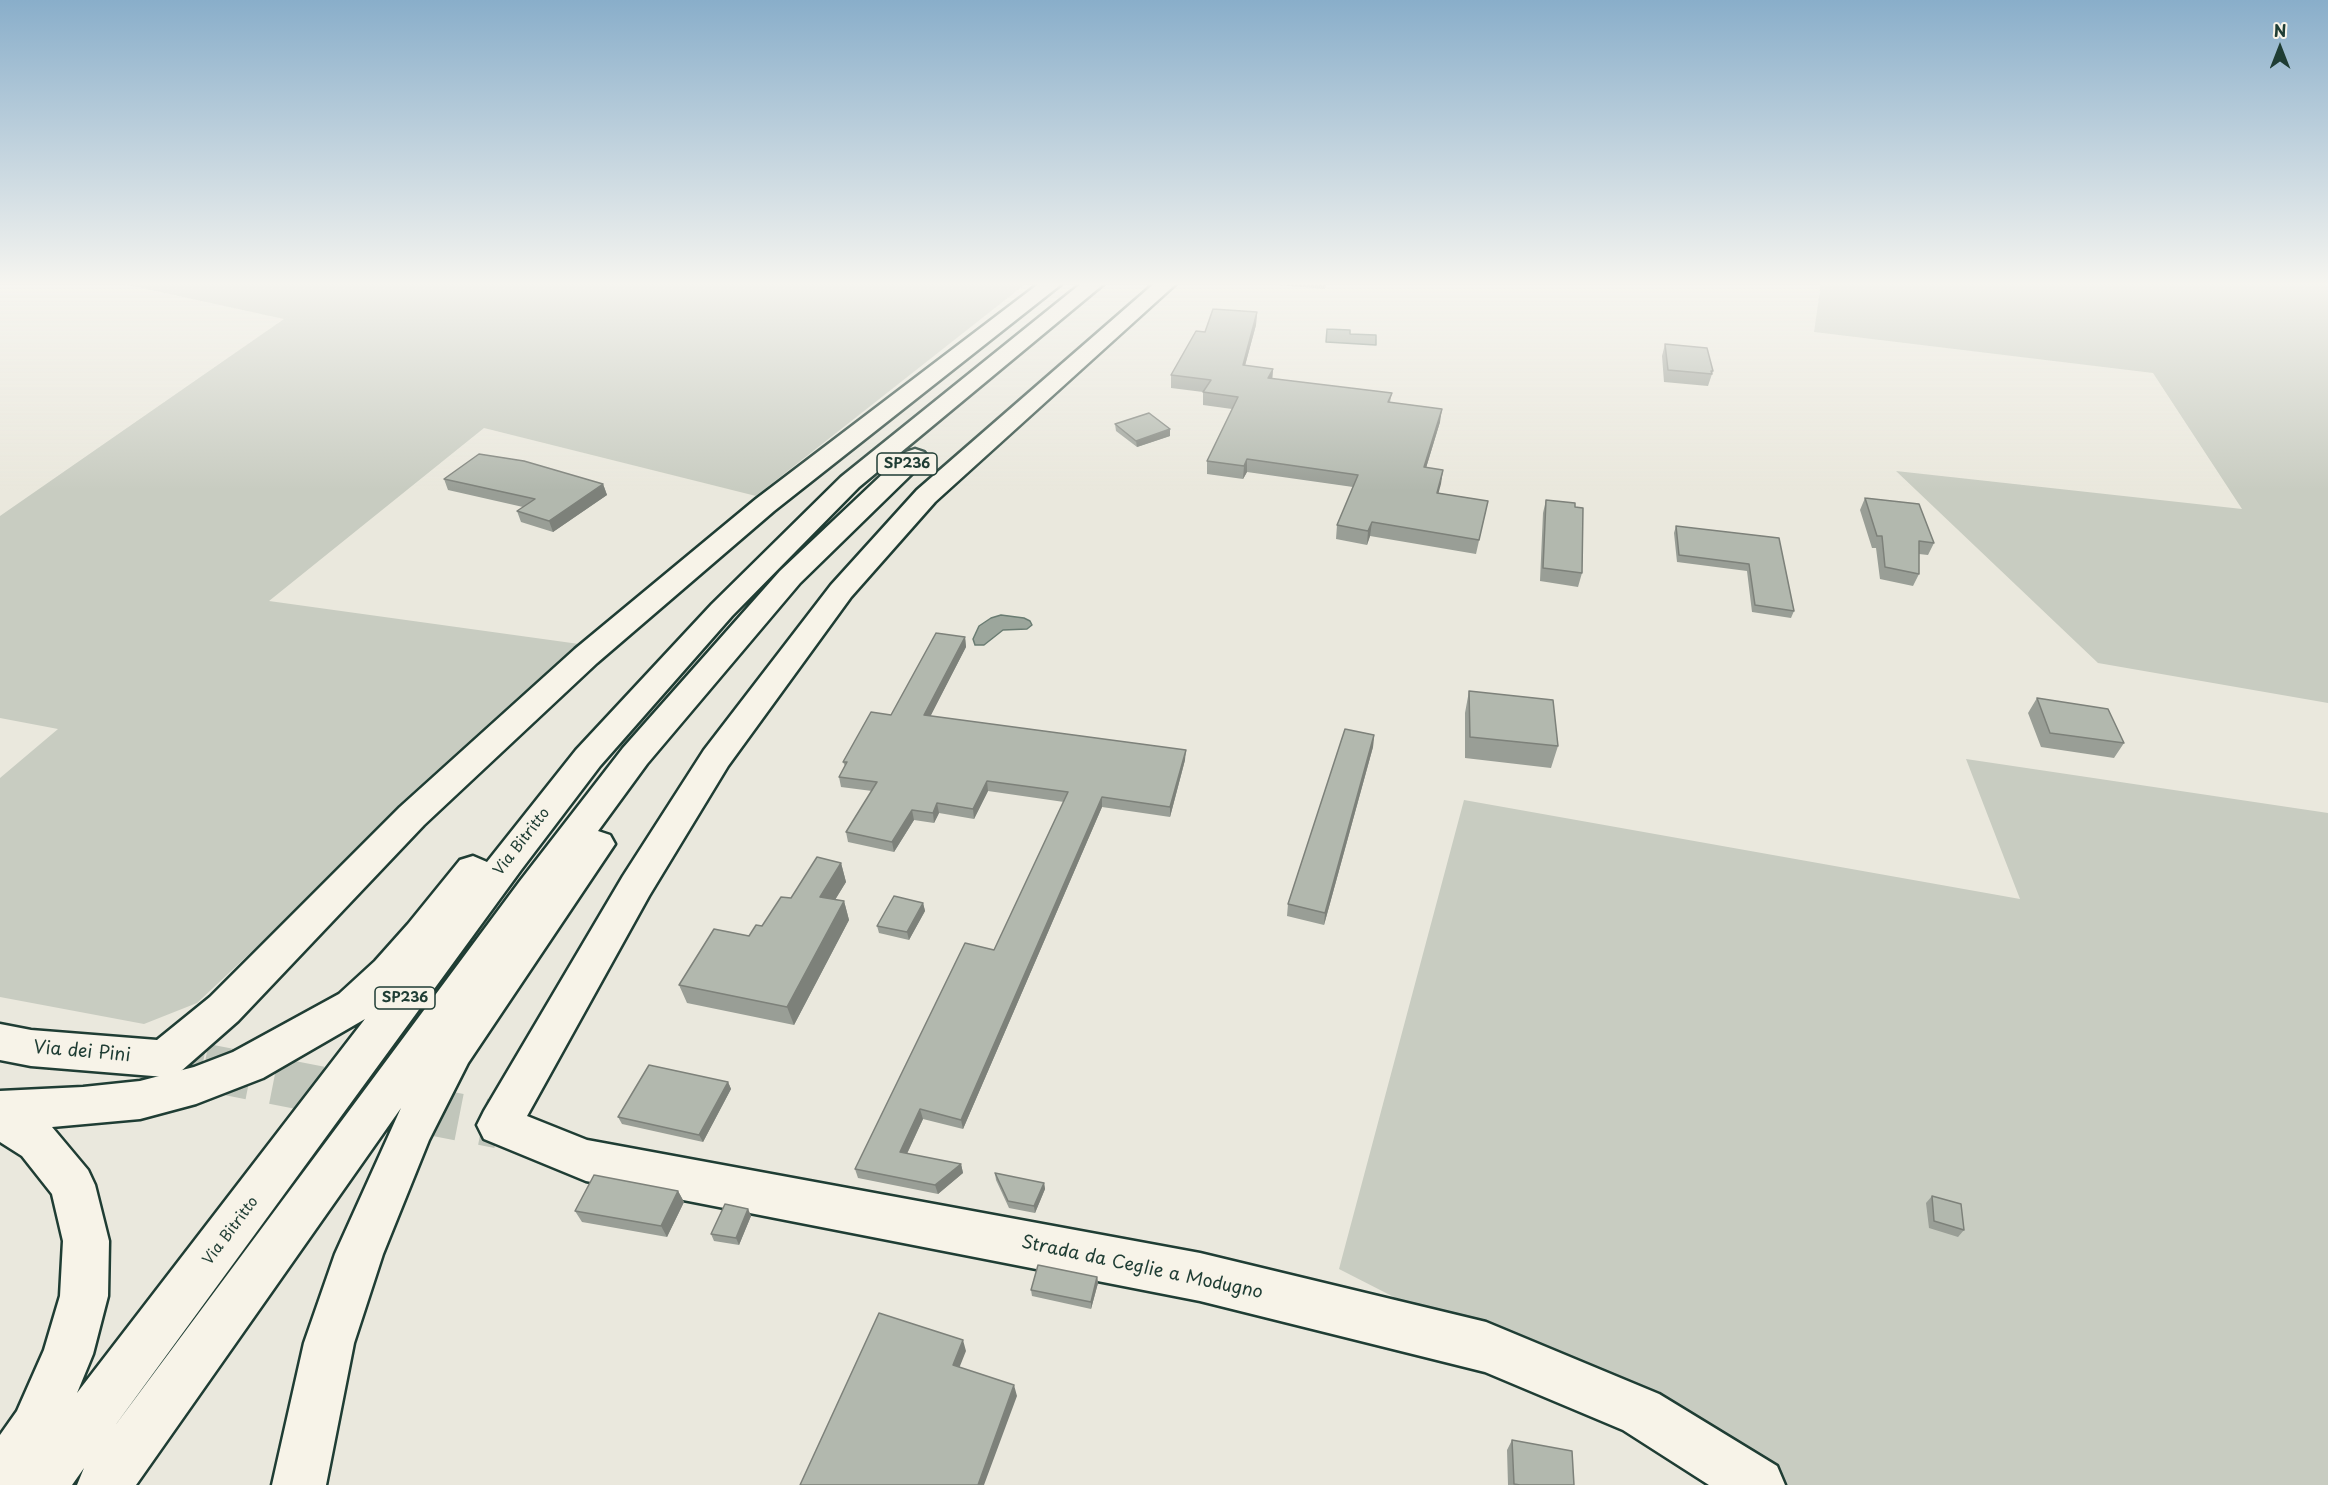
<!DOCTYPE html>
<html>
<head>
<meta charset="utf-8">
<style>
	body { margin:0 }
	#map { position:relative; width:2328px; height:1485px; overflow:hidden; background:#eae8dd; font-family:"Playpen Sans",sans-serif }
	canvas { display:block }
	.north { position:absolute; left:2250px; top:18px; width:60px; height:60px; -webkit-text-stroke:4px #f7f3e8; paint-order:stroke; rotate:0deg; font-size:16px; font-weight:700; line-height:24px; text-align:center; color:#1f3d34 }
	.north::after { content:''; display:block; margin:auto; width:21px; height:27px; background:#1f3d34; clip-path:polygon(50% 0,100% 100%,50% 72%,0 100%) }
</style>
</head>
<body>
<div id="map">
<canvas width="2328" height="1485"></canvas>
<div class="north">N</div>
</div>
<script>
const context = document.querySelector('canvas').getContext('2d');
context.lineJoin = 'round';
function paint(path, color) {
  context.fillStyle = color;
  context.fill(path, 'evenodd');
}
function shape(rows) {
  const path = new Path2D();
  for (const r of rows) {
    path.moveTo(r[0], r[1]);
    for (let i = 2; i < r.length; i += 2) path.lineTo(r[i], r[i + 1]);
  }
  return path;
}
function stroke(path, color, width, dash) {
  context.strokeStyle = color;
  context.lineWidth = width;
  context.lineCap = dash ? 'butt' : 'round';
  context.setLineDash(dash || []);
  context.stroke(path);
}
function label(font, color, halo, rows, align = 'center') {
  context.font = font + ' "Playpen Sans",sans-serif';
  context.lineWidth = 4.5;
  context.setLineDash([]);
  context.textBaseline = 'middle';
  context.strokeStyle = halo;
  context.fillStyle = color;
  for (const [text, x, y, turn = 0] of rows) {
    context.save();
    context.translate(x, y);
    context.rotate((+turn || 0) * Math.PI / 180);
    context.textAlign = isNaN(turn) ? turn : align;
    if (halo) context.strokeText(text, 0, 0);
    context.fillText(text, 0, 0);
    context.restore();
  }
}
paint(shape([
	[114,282,1028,282,756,496,484,428,269,601,579,644,197,1003,144,1024,0,997,0,778,58,729,0,718,0,516,284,319],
	[1816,282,2328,282,2328,703,2098,663,1896,471,2242,509,2153,373,1814,332,1821,283],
	[1966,759,2328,813,2328,1485,1762,1485,1339,1269,1464,800,2020,899]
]), '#c8ccc1');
const water = shape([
	[1327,329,1350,330,1350,334,1376,335,1376,345,1326,342,1327,329],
	[1001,615,1024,618,1030,621,1032,625,1027,629,1003,630,984,645,975,645,973,639,979,626,991,618,1001,615]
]);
paint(water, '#9ca69c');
stroke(water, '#6a7c72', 1.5);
stroke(shape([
	[165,1059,212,1068]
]), '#c1c6bb', 38, [38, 19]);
stroke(shape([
	[204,1067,499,1125]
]), '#c1c6bb', 47, [47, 24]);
const minor = shape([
	[1041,282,1064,282,774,511,597,663,424,825,238,1021,180,1072,165,1077,31,1066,0,1060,0,1024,31,1030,157,1040,210,997,400,807,575,649,756,499,1041,282],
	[1156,282,1178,282,935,502,851,597,728,766,649,896,527,1116,587,1140,1200,1253,1486,1322,1659,1394,1777,1466,1785,1485,1709,1485,1623,1430,1485,1372,1200,1301,586,1181,484,1139,477,1125,484,1111,623,876,704,750,831,585,917,490,1156,282]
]);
const trunk = shape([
	[1083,282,1106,282,859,487,732,616,600,766,521,870,114,1427,520,881,623,748,780,571,906,452,915,449,924,452,928,457,924,462,800,583,647,764,598,831,610,835,615,844,468,1063,429,1140,383,1254,354,1343,326,1485,272,1485,304,1343,335,1254,401,1108,136,1485,77,1485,84,1468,72,1485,0,1485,0,1435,17,1411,44,1350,60,1296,63,1241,52,1194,22,1156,0,1142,0,1091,83,1087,140,1081,194,1067,233,1052,339,994,375,961,408,924,460,860,473,856,487,862,576,750,712,604,841,477,1083,282],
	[365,1019,77,1393,93,1354,108,1296,109,1241,95,1185,88,1170,52,1127,140,1119,196,1104,263,1078,365,1019]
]);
stroke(minor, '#1f3d34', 5);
stroke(trunk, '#1f3d34', 5);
paint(minor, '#f7f3e8');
paint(trunk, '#f7f3e8');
paint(shape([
	[1279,282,1327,282,1325,289,1279,285],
	[1257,312,1256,325,1245,365,1273,369,1272,379,1392,393,1390,402,1440,422,1426,468,1443,470,1438,493,1488,501,1476,554,1370,536,1367,545,1336,539,1337,525,1353,487,1247,472,1243,479,1207,474,1207,461,1232,409,1203,405,1203,392,1171,388,1171,375,1205,332],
	[1665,344,1713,371,1708,386,1664,382,1662,356],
	[1115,424,1170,436,1137,447,1116,431],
	[444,479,603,484,607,495,553,532,521,522,517,511,523,507,448,490],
	[1865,498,1934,543,1928,555,1919,554,1919,574,1913,586,1880,579,1876,548,1872,548,1860,510],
	[1546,500,1582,573,1578,587,1540,581,1543,513],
	[1676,526,1779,538,1794,611,1791,618,1752,612,1747,571,1677,562,1674,533],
	[965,637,966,647,930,716,1185,760,1170,817,1102,807,963,1129,923,1119,907,1154,961,1164,963,1173,938,1194,858,1178,855,1169,994,950,1064,802,988,791,974,819,939,813,934,823,914,820,894,852,848,842,846,832,872,791,841,787,839,777,845,766,843,762,891,715],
	[1469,691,1558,746,1551,768,1465,758,1465,713],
	[2037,698,2124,743,2114,758,2041,747,2028,713],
	[1374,735,1373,747,1324,925,1287,916,1288,904],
	[841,863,846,882,835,900,844,901,849,920,794,1025,687,1003,679,985,749,936,762,926,791,898],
	[923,903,925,911,909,940,879,933,877,926],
	[728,1082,731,1089,703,1142,622,1124,618,1117],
	[995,1173,1044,1183,1045,1189,1035,1213,1009,1208,996,1180],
	[678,1191,684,1202,667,1237,582,1222,575,1211],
	[1932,1196,1964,1230,1958,1237,1929,1228,1926,1203],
	[748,1209,751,1216,739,1245,714,1241,711,1234],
	[1097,1277,1098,1283,1091,1309,1032,1296,1031,1290],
	[1512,1440,1574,1485,1508,1485,1507,1450]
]), '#999e96');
paint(shape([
	[1257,312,1256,325,1242,377,1243,365],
	[1273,369,1272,382,1268,378],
	[1442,409,1440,422,1422,481,1424,467],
	[1170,429,1170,436,1137,447,1136,441],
	[1247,459,1247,472,1243,479,1244,466],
	[1443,470,1441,484,1435,506,1437,493],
	[603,484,607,495,553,532,549,521],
	[1372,522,1370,536,1367,545,1368,531],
	[965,637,966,647,926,725,924,715],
	[1374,735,1373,747,1324,925,1325,913],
	[1186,750,1185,760,1170,817,1170,807],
	[987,781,988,791,974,819,973,809],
	[1102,797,1102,807,963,1129,961,1120],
	[937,803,939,813,934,823,933,813],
	[912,810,914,820,894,852,892,842],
	[841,863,846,882,825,916,820,897],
	[844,901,849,920,794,1025,787,1007],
	[923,903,925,911,909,940,907,932],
	[728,1082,731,1089,703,1142,699,1135],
	[920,1109,923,1119,903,1162,900,1152],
	[961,1164,963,1173,938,1194,935,1185],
	[1044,1183,1045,1189,1035,1213,1034,1206],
	[678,1191,684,1202,667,1237,661,1226],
	[748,1209,751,1216,739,1245,736,1238],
	[1097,1277,1098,1283,1091,1309,1091,1302],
	[963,1340,966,1351,956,1376,953,1365],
	[1014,1385,1017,1396,984,1485,978,1485]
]), '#7d817a');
const building = shape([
	[1213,309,1257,312,1243,365,1273,369,1268,378,1392,393,1388,402,1442,409,1424,467,1443,470,1437,493,1488,501,1479,540,1372,522,1368,531,1337,525,1358,475,1247,459,1244,466,1207,461,1238,397,1203,392,1211,380,1171,375,1196,331,1205,332,1213,309],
	[1665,344,1707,348,1713,371,1711,371,1712,374,1668,370,1665,344],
	[1149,413,1170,429,1136,441,1115,424,1149,413],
	[479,454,524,461,603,484,549,521,517,511,535,499,444,479,479,454],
	[1865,498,1919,504,1934,543,1919,541,1919,574,1885,567,1882,536,1877,536,1865,498],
	[1546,500,1575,503,1575,507,1583,508,1582,573,1543,568,1546,500],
	[1676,526,1779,538,1794,611,1755,605,1749,564,1679,555,1676,526],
	[936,633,965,637,924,715,1186,750,1170,807,1102,797,961,1120,920,1109,900,1152,961,1164,935,1185,855,1169,965,943,994,950,1068,792,987,781,973,809,937,803,933,813,912,810,892,842,846,832,877,782,839,777,847,762,843,762,871,712,891,715,936,633],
	[1469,691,1553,700,1558,746,1470,737,1469,691],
	[2037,698,2108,709,2124,743,2050,733,2037,698],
	[1345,729,1374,735,1325,913,1288,904,1345,729],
	[817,857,841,863,820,897,844,901,787,1007,679,985,714,929,749,936,756,925,762,926,781,897,791,898,817,857],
	[894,896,923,903,907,932,877,926,894,896],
	[649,1065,728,1082,699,1135,618,1117,649,1065],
	[995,1173,1044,1183,1034,1206,1008,1201,995,1173],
	[594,1175,678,1191,661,1226,575,1211,594,1175],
	[1932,1196,1961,1204,1964,1230,1934,1221,1932,1196],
	[725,1204,748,1209,736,1238,711,1234,725,1204],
	[1038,1265,1097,1277,1091,1302,1031,1290,1038,1265],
	[879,1313,963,1340,953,1365,1014,1385,978,1485,800,1485,879,1313],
	[1512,1440,1572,1451,1574,1485,1520,1485,1514,1484,1512,1440]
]);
paint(building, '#b2b8ae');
stroke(building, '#7d817a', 1.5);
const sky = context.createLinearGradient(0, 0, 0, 490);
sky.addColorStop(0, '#89aeca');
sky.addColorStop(0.58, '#f6f5f0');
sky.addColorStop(1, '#f6f5f000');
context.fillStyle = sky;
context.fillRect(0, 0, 2328, 490);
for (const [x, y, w] of [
	[907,464,60],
	[405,998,60]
]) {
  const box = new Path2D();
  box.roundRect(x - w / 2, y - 11, w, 22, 4.5);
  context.fillStyle = '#f7f3e8';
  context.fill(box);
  stroke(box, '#1f3d34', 1.5);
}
label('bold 14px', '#1f3d34', null, [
	["SP236",907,464],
	["SP236",405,998]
]);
label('15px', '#1f3d34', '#f7f3e8', [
	["Via Bitritto",522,842,-52],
	["Via Bitritto",231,1231,-53]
]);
label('18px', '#1f3d34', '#f7f3e8', [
	["Via dei Pini",82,1052,5],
	["Strada da Ceglie a Modugno",1142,1268,12]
]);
</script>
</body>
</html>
